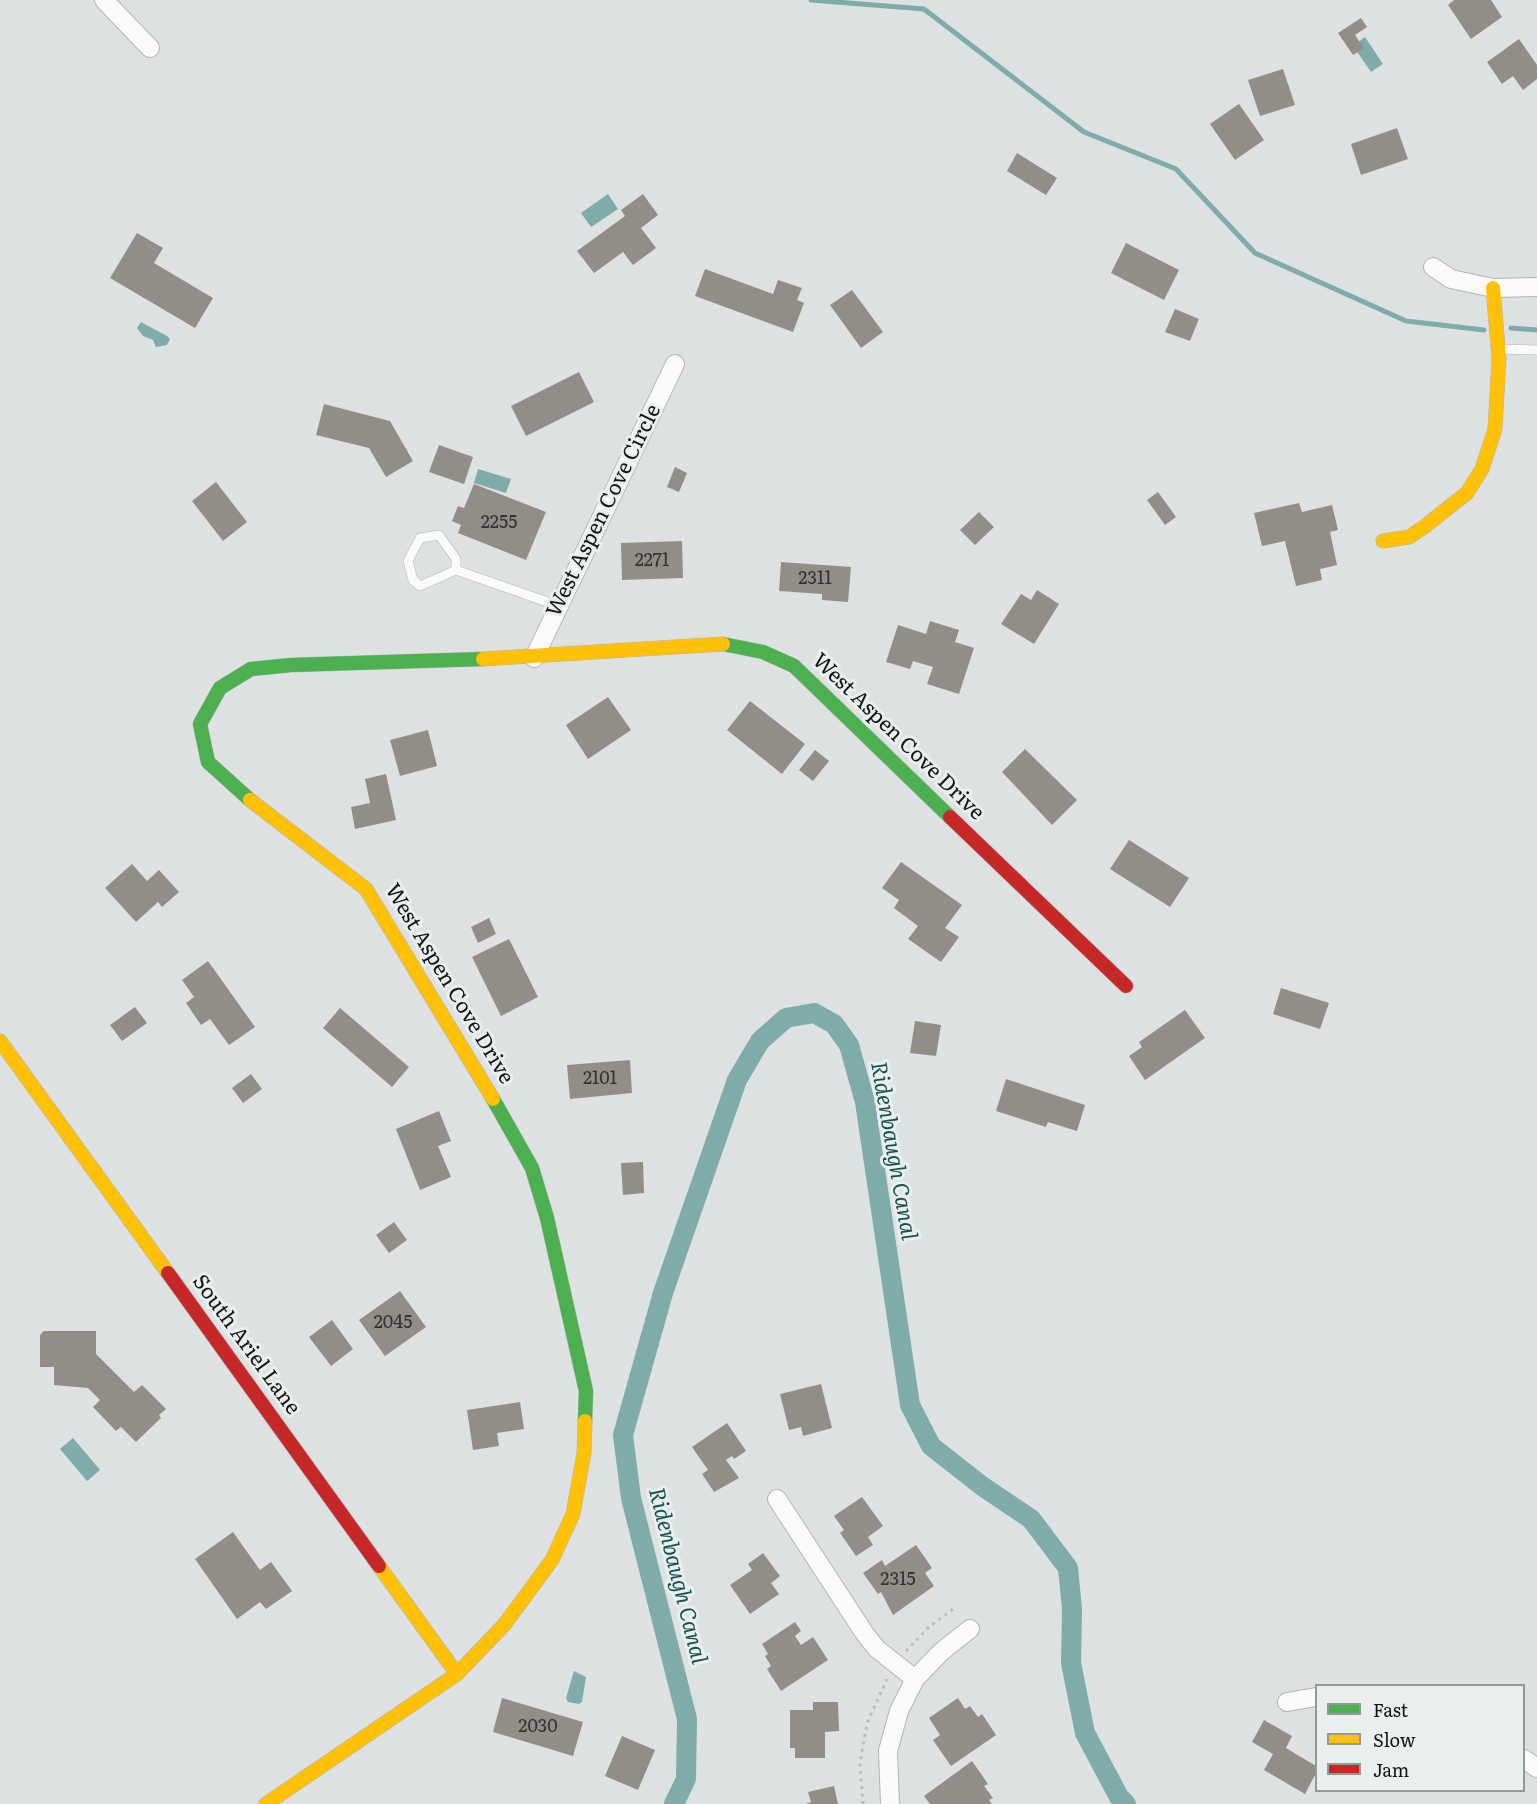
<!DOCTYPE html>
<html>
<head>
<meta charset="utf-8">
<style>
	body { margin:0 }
	#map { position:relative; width:1537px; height:1804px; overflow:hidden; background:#dde1e1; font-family:Literata,serif }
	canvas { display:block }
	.legend { position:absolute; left:1315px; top:1684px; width:210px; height:108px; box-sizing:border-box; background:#e9efef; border:2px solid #939898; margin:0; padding:8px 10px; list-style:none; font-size:18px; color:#131515 }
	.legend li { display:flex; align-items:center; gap:12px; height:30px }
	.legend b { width:30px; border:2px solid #939898 }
</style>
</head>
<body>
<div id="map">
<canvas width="1537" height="1804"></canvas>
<ul class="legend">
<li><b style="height:8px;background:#4caf50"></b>Fast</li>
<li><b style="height:8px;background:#ffc107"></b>Slow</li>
<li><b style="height:8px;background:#c62828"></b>Jam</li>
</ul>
</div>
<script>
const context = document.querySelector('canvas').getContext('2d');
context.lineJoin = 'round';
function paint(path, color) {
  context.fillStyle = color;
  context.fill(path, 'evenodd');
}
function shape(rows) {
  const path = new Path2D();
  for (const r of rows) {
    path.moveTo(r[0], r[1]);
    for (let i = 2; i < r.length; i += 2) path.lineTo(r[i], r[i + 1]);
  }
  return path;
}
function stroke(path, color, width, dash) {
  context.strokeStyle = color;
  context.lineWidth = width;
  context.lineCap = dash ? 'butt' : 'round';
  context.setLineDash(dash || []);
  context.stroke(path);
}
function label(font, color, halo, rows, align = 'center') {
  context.font = font + ' Literata,serif';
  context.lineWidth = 6;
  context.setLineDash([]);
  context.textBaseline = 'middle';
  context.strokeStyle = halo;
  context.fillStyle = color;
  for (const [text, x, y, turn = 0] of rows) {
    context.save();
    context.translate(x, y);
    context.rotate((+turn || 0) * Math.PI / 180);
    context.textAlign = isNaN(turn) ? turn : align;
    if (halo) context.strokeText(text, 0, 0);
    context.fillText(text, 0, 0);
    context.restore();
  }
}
paint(shape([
	[1365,37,1383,64,1371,72,1353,46],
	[608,194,618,209,591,227,581,213],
	[141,322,167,336,170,339,167,345,156,347,153,340,143,336,137,328],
	[478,469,511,479,506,493,474,483],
	[73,1438,100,1470,87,1481,60,1449],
	[574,1671,586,1677,582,1702,579,1704,568,1702,566,1698]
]), '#7fabaa');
stroke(shape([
	[811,0,924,9,1084,132,1176,169,1255,253,1406,321,1484,330],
	[1511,328,1537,330]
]), '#7fabaa', 5);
stroke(shape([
	[674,1804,686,1779,687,1719,631,1498,623,1435,663,1293,737,1080,760,1041,786,1018,814,1013,834,1024,849,1045,865,1102,910,1405,931,1446,982,1486,1031,1519,1068,1568,1072,1609,1071,1663,1085,1733,1119,1797,1126,1804]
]), '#7fabaa', 20);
paint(shape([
	[1454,0,1491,0,1502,17,1471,39,1448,5],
	[1361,18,1367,27,1355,35,1364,48,1353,55,1338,33],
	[1519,39,1537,65,1537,79,1523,90,1513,76,1502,84,1487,62],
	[1283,69,1295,105,1260,116,1248,80],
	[1239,104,1264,140,1235,160,1210,124],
	[1397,128,1408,159,1361,175,1351,144],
	[1017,153,1057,178,1046,195,1007,171],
	[643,194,658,215,641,228,656,248,633,265,623,252,594,273,577,251,625,216,621,210],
	[137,233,163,248,154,263,213,298,195,328,110,278],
	[1126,243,1179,270,1164,300,1111,273],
	[705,269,773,294,778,280,802,288,797,300,804,303,793,332,695,296],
	[852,290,883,332,861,348,830,305],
	[1175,309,1199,319,1190,341,1165,332],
	[579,372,594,402,526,436,511,406],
	[324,404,390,421,413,461,386,477,369,448,316,435],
	[439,445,473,457,464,484,429,472],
	[675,467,687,473,679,492,667,487],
	[216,482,247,522,223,541,192,501],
	[474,484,546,512,526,560,458,533,461,525,452,521,458,506,464,508],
	[1158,492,1176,517,1165,525,1147,500],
	[1299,503,1302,512,1332,505,1338,530,1330,532,1337,565,1320,569,1322,580,1296,586,1285,541,1262,546,1254,513],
	[979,512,994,527,975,545,960,530],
	[682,541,683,578,622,580,621,543],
	[781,562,851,567,848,602,822,600,822,594,779,591],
	[1037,590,1059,604,1034,644,1001,624,1021,594,1031,600],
	[930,621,959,630,955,642,974,648,959,694,927,684,933,667,913,661,910,669,886,662,898,625,926,634],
	[608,697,631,730,588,759,566,725],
	[750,701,805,744,782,774,727,730],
	[428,730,437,766,400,776,390,740],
	[1025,749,1077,800,1052,825,1002,772],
	[815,750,829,761,813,781,799,770],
	[386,774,396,820,355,829,351,807,370,803,365,779],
	[1129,840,1189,878,1170,907,1110,869],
	[901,862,962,905,945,928,959,937,941,962,908,939,918,926,894,908,899,900,882,888],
	[132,864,147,881,159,870,179,892,162,907,158,902,136,922,105,888],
	[489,918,496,934,478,943,471,927],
	[509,939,538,997,501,1016,472,957],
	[208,961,255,1027,229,1045,210,1019,201,1025,186,1003,194,997,182,980],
	[1281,988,1329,1003,1320,1029,1273,1014],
	[135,1007,147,1023,122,1041,110,1025],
	[340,1008,409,1067,392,1087,323,1028],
	[1185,1010,1205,1038,1145,1080,1129,1056,1142,1047,1139,1042],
	[915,1021,941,1025,936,1056,910,1053],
	[630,1060,632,1093,570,1099,567,1065],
	[251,1074,262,1089,243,1103,232,1088],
	[1006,1079,1085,1105,1077,1131,1048,1122,1046,1127,996,1111],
	[439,1111,451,1141,438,1146,451,1177,420,1190,396,1129],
	[643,1162,644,1193,623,1195,621,1163],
	[394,1222,407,1240,389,1253,376,1235],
	[400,1291,426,1327,385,1356,359,1320],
	[332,1320,353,1349,331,1366,309,1337],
	[44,1331,96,1331,96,1354,134,1392,142,1385,166,1409,159,1415,161,1418,136,1442,121,1427,116,1431,93,1407,100,1400,88,1388,54,1385,54,1367,40,1367,40,1335],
	[821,1384,832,1428,803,1436,801,1427,789,1430,780,1394],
	[520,1402,524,1429,497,1433,499,1446,473,1450,467,1410],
	[727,1423,746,1451,734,1459,732,1456,726,1460,739,1478,714,1492,702,1474,708,1470,692,1447],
	[862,1497,883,1526,868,1537,873,1545,856,1556,840,1533,844,1530,834,1516],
	[233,1532,260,1570,271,1562,292,1591,266,1609,260,1602,237,1619,195,1559],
	[916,1545,932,1568,925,1573,934,1586,893,1615,881,1592,878,1594,863,1573,882,1560,885,1566],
	[763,1553,780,1576,771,1583,779,1594,750,1614,730,1585,752,1570,748,1564],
	[795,1622,801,1631,795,1636,801,1645,813,1637,828,1660,781,1691,767,1669,771,1666,765,1656,768,1654,762,1644],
	[502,1698,583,1722,573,1756,493,1732],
	[958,1698,965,1709,970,1706,978,1717,982,1714,996,1735,951,1766,933,1740,940,1735,929,1718],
	[813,1702,838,1702,839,1731,825,1732,825,1758,795,1758,795,1748,790,1748,790,1710,813,1710],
	[1264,1720,1292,1736,1286,1748,1316,1766,1316,1773,1305,1794,1264,1770,1273,1754,1252,1742],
	[622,1736,655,1750,638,1790,605,1776],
	[972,1761,988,1784,984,1786,993,1798,989,1800,992,1804,930,1804,924,1796],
	[834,1786,838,1804,806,1804,811,1802,808,1792]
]), '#928e87');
const lane = shape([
	[1500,349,1537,350],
	[456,570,456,559,439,535,420,538,408,561,413,580,420,586,456,570,559,606]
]);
const street = shape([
	[104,0,150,48],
	[1433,267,1451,279,1493,288,1537,287],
	[534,658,675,364],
	[777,1499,865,1634,877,1649,915,1679],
	[1287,1702,1316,1697],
	[1524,1759,1537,1768],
	[890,1804,888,1751,899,1711,915,1679,941,1652,970,1629]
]);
const fast = shape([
	[723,644,763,652,794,666,950,817],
	[250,800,208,762,200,724,220,688,251,669,291,665,483,659],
	[493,1099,532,1168,547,1218,586,1391,585,1421]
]);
const slow = shape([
	[1383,541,1409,537,1424,527,1467,493,1482,469,1495,429,1499,359,1493,288],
	[483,659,723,644],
	[250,800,366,889,493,1099],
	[0,1041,168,1273],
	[379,1566,457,1674],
	[266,1804,457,1674,504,1625,552,1560,573,1514,584,1453,585,1421]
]);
const jam = shape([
	[950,817,1126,986],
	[168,1273,379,1566]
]);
stroke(lane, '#b2b5b5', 10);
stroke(street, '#b2b5b5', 20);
stroke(fast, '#b2b5b5', 15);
stroke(slow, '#b2b5b5', 15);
stroke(jam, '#b2b5b5', 15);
stroke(shape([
	[906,1651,929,1627,953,1609],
	[863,1804,860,1763,867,1723,887,1679]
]), '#bcbebe', 3, [3, 4.5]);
stroke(lane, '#fafafa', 9);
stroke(street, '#fafafa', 18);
stroke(fast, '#4caf50', 14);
stroke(slow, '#ffc107', 14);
stroke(jam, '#c62828', 14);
label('18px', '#333332', null, [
	["2255",499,523],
	["2271",652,561],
	["2311",815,579],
	["2101",600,1079],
	["2045",393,1323],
	["2315",898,1580],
	["2030",538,1727]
]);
label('21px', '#131515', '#e9efef', [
	["West Aspen Cove Circle",604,511,-64],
	["West Aspen Cove Drive",898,737,44],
	["West Aspen Cove Drive",449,984,59],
	["South Ariel Lane",246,1345,54]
]);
label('italic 22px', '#19504f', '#e9efef', [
	["Ridenbaugh Canal",893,1151,80],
	["Ridenbaugh Canal",677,1576,76]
]);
</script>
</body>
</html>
